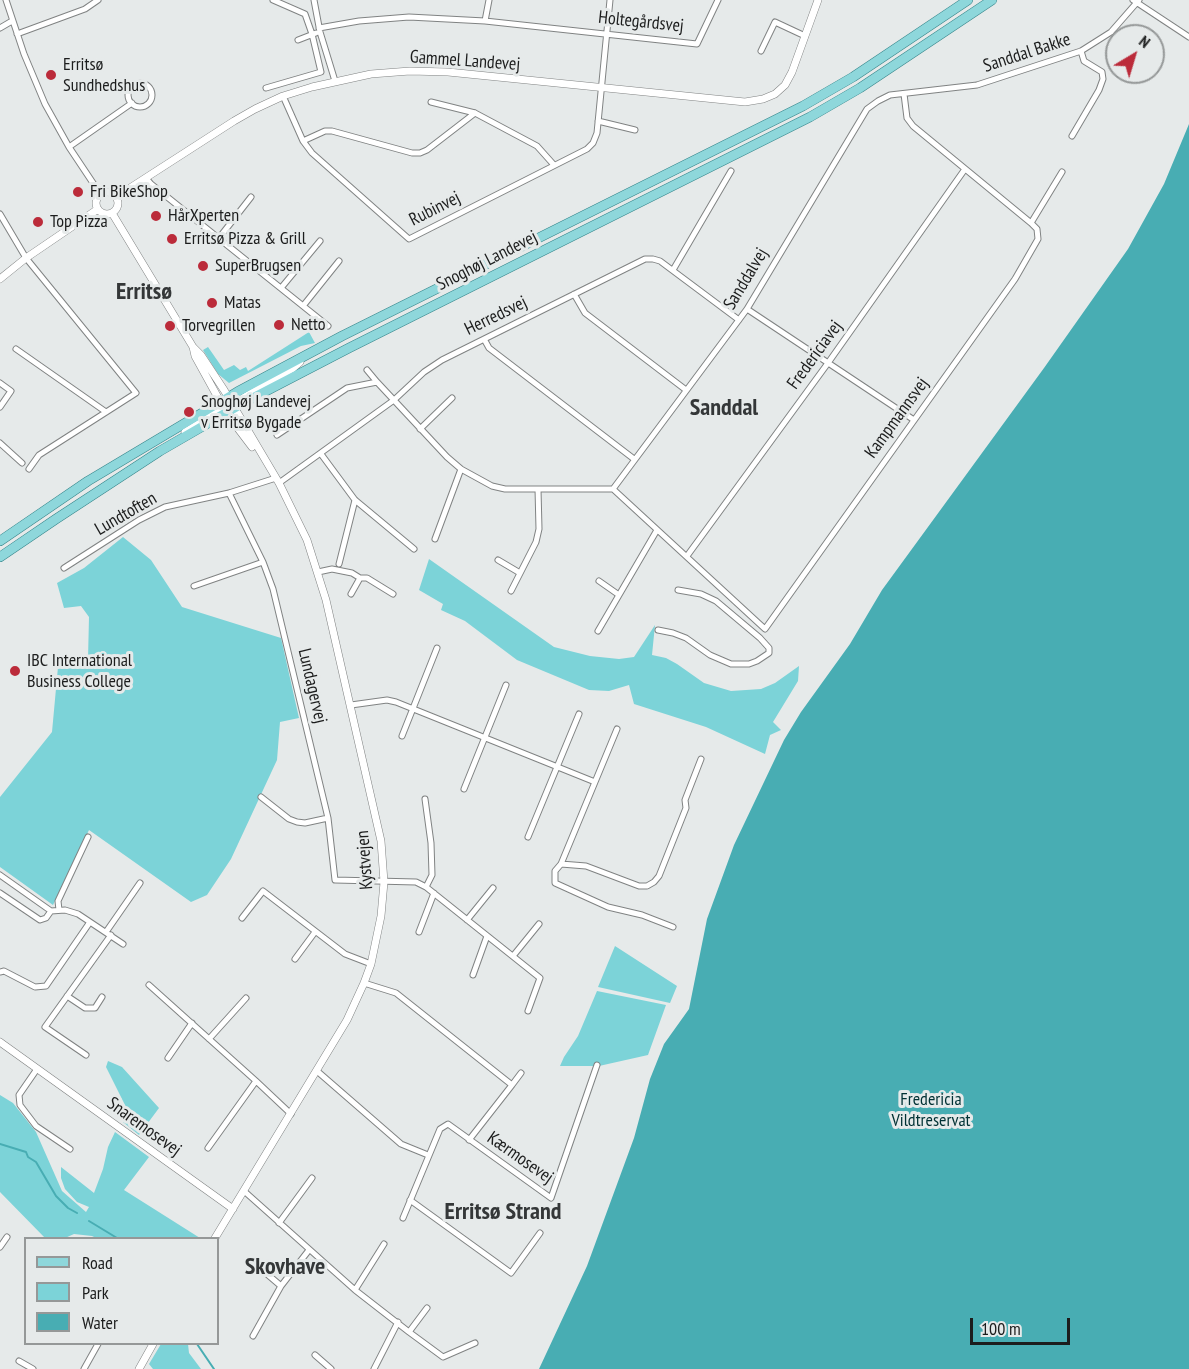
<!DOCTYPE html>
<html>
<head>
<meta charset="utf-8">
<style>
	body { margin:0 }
	#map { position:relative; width:1189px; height:1369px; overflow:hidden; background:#e6eaea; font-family:"PT Sans Narrow",sans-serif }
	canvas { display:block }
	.legend { position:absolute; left:24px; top:1237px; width:195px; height:108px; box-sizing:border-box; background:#e6eaea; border:2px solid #959898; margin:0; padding:8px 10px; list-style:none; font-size:18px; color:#1c1d1d }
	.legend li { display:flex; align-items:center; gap:12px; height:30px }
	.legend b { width:30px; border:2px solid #959898 }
	.north { position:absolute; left:1105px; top:24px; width:60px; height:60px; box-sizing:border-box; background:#e6eaea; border:2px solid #959898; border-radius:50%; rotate:38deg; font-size:16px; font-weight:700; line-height:24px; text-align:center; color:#1c1d1d }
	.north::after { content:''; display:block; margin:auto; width:21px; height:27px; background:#bb2b3a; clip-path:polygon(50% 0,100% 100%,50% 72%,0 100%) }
	.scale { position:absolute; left:970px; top:1318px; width:100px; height:27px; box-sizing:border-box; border:3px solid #1c1d1d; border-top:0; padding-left:8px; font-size:18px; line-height:21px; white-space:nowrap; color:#1c1d1d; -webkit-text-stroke:4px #e6eaea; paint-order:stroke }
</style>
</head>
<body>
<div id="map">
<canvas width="1189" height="1369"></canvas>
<ul class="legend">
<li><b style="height:8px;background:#8ed7db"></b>Road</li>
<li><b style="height:16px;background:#7cd3d8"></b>Park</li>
<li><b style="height:16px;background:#48adb3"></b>Water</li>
</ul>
<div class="north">N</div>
<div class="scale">100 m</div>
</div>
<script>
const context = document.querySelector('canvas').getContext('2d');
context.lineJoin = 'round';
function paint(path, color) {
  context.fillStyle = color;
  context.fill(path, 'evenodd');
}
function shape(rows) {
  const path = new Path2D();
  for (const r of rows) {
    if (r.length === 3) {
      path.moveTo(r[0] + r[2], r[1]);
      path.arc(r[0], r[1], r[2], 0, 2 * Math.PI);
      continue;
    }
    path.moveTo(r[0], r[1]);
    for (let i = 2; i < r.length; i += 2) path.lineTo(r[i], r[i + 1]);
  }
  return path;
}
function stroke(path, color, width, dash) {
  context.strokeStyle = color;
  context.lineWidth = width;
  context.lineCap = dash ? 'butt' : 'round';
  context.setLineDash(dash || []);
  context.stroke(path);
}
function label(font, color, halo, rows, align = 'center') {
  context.font = font + ' "PT Sans Narrow",sans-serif';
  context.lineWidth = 6;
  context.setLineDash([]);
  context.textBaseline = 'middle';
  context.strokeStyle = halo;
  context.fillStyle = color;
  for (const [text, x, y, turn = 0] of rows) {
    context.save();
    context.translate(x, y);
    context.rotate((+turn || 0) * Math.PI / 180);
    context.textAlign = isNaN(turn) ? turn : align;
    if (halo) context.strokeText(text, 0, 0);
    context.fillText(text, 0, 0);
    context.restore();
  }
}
paint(shape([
	[309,332,315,343,301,346,229,383,218,374,203,350,208,347,224,370,234,365,240,370,246,367,248,371],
	[123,537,151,560,182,607,281,638,299,718,280,722,277,760,231,859,207,895,191,902,89,830,53,905,0,867,0,797,52,732,59,656,88,659,89,617,81,606,64,608,57,583,84,568],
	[429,559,554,647,590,656,619,659,634,657,655,625,652,655,666,658,677,664,704,683,731,691,761,689,775,683,799,666,798,681,773,722,781,730,770,735,765,754,706,727,634,704,629,685,609,691,589,690,517,660,465,621,441,610,443,604,419,590],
	[615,946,677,986,670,1003,598,987],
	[597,991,666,1005,648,1055,599,1066,560,1066,564,1057,578,1036],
	[108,1061,122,1067,159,1108,139,1135,123,1122,126,1107,106,1067],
	[0,1095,13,1103,36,1132,62,1191,86,1212,89,1207,77,1202,65,1189,61,1178,61,1167,94,1193,103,1169,108,1147,115,1132,149,1157,124,1190,200,1238,96,1238,92,1236,74,1234,65,1238,45,1238,0,1192],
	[161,1344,188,1344,189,1353,201,1369,153,1369,149,1364]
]), '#7cd3d8');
paint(shape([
	[1189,124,1189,1369,539,1369,587,1266,634,1138,650,1079,664,1044,689,1009,707,919,734,845,784,740,801,712,850,644,882,590,1044,368,1128,249,1164,184]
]), '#48adb3');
stroke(shape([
	[0,1144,26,1152,28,1157,36,1162,56,1196,68,1208,77,1213],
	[89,1221,117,1238],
	[197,1344,214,1369]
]), '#48adb3', 2);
const minor = shape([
	[6,0,24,54,45,104,69,147,101,195],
	[314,0,320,32,335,81],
	[1133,0,1189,37],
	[485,21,489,0],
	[0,28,12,21],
	[319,28,359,21,409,17,485,21,697,44,718,0],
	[17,34,85,9,98,0],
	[298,40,316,33],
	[761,51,775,22,805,36],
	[140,95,12],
	[266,88,321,72,312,34,305,14,273,0],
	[283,96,303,141,312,153,409,239,587,149,593,143,597,133,610,0],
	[431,102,475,113,537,146,554,165],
	[598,121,635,130],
	[1072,136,1099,90,1103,79,1102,72,1084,61,1081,51],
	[303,141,325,131,332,131,412,153,420,153,427,150,475,113],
	[69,147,132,103],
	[146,178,151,184,328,326],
	[0,214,26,258,136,393,39,455,29,469],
	[1031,223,1062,172],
	[219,238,251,197],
	[673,270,731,171],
	[281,288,320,241],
	[574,294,585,313,686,390],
	[303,306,339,261],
	[747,309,914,420],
	[484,339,489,348,634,459],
	[16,349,106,412],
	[367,370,377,382],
	[0,383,11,391,0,407],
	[420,429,452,398],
	[277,435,347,388,377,382,447,457,461,469,492,486,505,489,613,489,765,629,1015,279,1038,239,1037,229,1031,223,913,126,907,118,904,94],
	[0,443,22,463],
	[321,454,355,500,414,549],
	[279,483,394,400,424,372,442,360,645,259,653,259,660,261,739,320],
	[613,489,747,309,867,109,878,101,890,95,977,85,1081,51,1111,32,1139,0],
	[229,493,263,562,273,589,328,818,335,880,416,882,426,887,540,978,528,1011],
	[435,539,461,469],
	[687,556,828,363,965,169],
	[498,560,520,573],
	[339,564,355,500],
	[64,568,139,520,165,507,229,493,276,478],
	[318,572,332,569,352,573,360,578,367,578,393,594],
	[599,581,619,595],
	[194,586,263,562],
	[511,591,536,542,539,529,538,489],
	[351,594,360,578],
	[658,630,673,633,686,638,710,655,731,664,749,664,757,661,769,653,769,648,760,638,716,601,701,594,678,590],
	[598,631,657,530],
	[351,705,387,700,396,702,595,782],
	[617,729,561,864,555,871,555,883,608,907,642,915,673,927],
	[402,736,437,648],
	[464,789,506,685],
	[261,797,289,819,297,822,305,823,328,818],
	[425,799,431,843,432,875,426,887],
	[528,837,579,714],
	[561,864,586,866,639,886,647,886,654,882,659,876,686,808,685,800,701,759],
	[0,875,51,911,65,910,78,914,123,944],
	[0,893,40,920,46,918,51,911],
	[59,910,58,901,88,837],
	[242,918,263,891,345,954,371,964],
	[467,920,493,888],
	[106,932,140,883],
	[419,932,434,893],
	[513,956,539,924],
	[295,959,315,932],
	[0,972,4,971,35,987,46,986,90,922],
	[473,975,487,936],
	[364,983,396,993,512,1085,469,1140],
	[149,985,256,1081,291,1114],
	[67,996,85,1008,95,1008,102,997],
	[209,1039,246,998],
	[86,1055,45,1027,111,935],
	[168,1058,192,1023],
	[37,1069,19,1095,20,1105,36,1126,70,1149],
	[317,1071,401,1144,428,1155],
	[512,1085,521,1073],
	[208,1148,256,1081],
	[244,1191,355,1290,409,1332,427,1308],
	[410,1200,511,1273,540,1233],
	[403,1218,440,1129,448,1124,551,1198,597,1065],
	[279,1223,312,1178],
	[0,1247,7,1237],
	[253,1262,281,1286],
	[355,1290,384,1244],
	[409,1332,443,1357,475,1343],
	[253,1336,281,1286,309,1250],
	[315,1355,331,1369],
	[19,1361,33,1369],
	[84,1369,98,1344],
	[374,1369,398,1322]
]);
const tertiary = shape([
	[107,203,11],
	[116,197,234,121,255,109,283,96,312,87,371,74,410,71,448,72,745,102,763,99,775,94,785,85,792,72,818,0],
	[112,213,193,347,201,355,224,390,279,483,307,540,326,600,381,841,384,882,381,916,371,964,364,983,347,1020,215,1238],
	[0,279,26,258,98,209],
	[193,347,195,356,227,414,252,447],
	[231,405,292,369,300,362],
	[185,432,224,408,225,405],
	[0,1042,233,1209],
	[139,1369,153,1344]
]);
const primary = shape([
	[0,541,88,481,237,392,342,336,803,106,853,77,968,0],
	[0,557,56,519,160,451,243,403,349,348,810,117,860,88,992,0]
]);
stroke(minor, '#808383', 7);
stroke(tertiary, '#808383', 8);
stroke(primary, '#358489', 10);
stroke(minor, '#fff', 5);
stroke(tertiary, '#fff', 7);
stroke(primary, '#8ed7db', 9);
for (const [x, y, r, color] of [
	[51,75,6,"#bb2b3a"],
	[78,192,6,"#bb2b3a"],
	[156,216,6,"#bb2b3a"],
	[38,222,6,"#bb2b3a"],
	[172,239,6,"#bb2b3a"],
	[203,266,6,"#bb2b3a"],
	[212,303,6,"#bb2b3a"],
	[279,325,6,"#bb2b3a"],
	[170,326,6,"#bb2b3a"],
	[189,412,6,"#bb2b3a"],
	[15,671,6,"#bb2b3a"]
]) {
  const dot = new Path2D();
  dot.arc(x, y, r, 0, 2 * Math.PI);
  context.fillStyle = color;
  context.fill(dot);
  stroke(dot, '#e6eaea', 2);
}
label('18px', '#1c1d1d', '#e6eaea', [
	["Holtegårdsvej",641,22,6],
	["Sanddal Bakke",1027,53,-18],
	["Gammel Landevej",465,61,4],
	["Rubinvej",435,209,-27],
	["Snoghøj Landevej",487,261,-27],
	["Sanddalvej",746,279,-59],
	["Herredsvej",496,316,-26],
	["Fredericiavej",815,355,-54],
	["Kampmannsvej",897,418,-54],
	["Lundtoften",126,514,-30],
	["Lundagervej",312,686,77],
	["Kystvejen",365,860,-94],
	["Snaremosevej",144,1127,36],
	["Kærmosevej",520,1158,35]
]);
label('18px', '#1c1d1d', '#e6eaea', [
	["Erritsø",63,65],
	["Sundhedshus",63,86],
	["Fri BikeShop",90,192],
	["HårXperten",168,216],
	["Top Pizza",50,222],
	["Erritsø Pizza & Grill",184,239],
	["SuperBrugsen",215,266],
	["Matas",224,303],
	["Netto",291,325],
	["Torvegrillen",182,326],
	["Snoghøj Landevej",201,402],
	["v Erritsø Bygade",201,423],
	["IBC International",27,661],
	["Business College",27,682]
], 'left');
label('18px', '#003134', '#e6eaea', [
	["Fredericia",931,1100],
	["Vildtreservat",931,1121]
]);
label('bold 24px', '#343738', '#e6eaea', [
	["Erritsø",144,292],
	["Sanddal",724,408],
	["Erritsø Strand",503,1212],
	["Skovhave",285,1267]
]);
</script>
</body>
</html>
